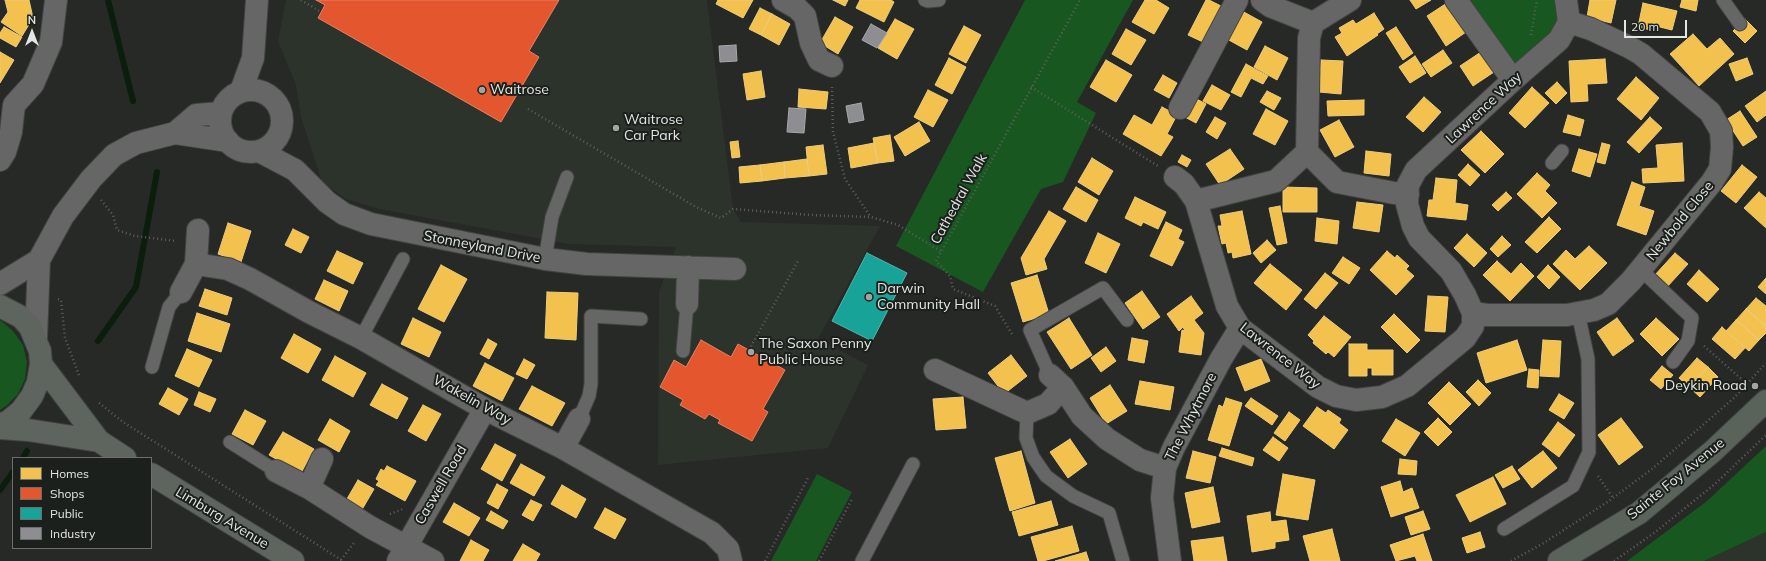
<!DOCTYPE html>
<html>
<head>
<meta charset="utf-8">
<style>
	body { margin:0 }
	#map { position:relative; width:1766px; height:561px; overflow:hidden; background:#272927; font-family:Mulish,sans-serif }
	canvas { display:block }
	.legend { position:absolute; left:12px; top:457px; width:140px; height:92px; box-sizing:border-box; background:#1c201c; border:1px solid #6c6f6c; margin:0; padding:5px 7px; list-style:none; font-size:12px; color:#e3e6e3 }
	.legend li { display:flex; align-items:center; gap:8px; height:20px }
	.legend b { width:20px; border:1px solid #6c6f6c }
	.north { position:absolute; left:12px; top:12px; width:40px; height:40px; -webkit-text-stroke:3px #1c201c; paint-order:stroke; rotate:0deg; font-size:11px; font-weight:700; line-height:16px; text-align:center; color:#e3e6e3 }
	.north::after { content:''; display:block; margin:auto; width:14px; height:18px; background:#e3e6e3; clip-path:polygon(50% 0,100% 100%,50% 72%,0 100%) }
	.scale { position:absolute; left:1624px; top:20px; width:63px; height:18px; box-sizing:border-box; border:2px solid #e3e6e3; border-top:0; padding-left:5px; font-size:12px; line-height:14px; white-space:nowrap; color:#e3e6e3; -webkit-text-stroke:3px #1c201c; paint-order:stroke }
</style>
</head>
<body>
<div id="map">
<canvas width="1766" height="561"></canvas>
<ul class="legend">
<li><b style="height:11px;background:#f2c14e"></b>Homes</li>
<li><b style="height:11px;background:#e4572e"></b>Shops</li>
<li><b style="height:11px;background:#17a398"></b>Public</li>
<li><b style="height:11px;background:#8d8d92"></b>Industry</li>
</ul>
<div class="north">N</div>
<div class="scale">20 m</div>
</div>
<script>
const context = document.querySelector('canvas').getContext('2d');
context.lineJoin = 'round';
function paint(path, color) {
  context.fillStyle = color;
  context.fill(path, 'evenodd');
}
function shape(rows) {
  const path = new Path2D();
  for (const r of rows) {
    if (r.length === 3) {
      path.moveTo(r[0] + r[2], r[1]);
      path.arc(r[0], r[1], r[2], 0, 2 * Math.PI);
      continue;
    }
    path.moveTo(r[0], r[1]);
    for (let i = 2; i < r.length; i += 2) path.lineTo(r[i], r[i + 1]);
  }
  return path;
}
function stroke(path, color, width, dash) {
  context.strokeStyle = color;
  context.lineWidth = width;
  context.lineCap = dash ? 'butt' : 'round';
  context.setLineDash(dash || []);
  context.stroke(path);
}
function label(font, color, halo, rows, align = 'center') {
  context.font = font + ' Mulish,sans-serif';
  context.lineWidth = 4;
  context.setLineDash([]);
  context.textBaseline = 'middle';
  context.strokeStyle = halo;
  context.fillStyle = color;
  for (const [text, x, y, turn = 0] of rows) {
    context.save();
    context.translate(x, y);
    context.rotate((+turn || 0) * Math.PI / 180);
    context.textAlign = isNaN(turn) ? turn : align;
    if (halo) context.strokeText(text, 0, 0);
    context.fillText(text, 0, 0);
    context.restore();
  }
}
paint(shape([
	[286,0,707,0,733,209,741,222,880,226,818,339,868,365,828,448,658,465,659,292,676,247,569,244,379,209,346,199,322,182,301,117,296,85,278,41],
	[1766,532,1766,561,1704,561]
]), '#2b332b');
paint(shape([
	[1025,0,1133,0,1077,102,1096,113,1063,182,1041,189,983,292,896,246],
	[1456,0,1566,0,1569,22,1513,80],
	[0,320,13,331,23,345,27,362,25,379,18,394,6,406,0,410],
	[1766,446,1766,532,1704,561,1627,561,1707,501],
	[817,474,852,492,816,561,771,561]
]), '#185720');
const homes = shape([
	[5,0,29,0,33,18,22,36,1,22,8,12,5,0],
	[718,0,753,0,743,18,716,4,718,0],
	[833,0,848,0,845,6,833,0],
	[860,0,891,0,894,2,884,22,856,8,860,0],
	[1145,0,1156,0,1169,8,1154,34,1132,22,1145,0],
	[1206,0,1209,0,1221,6,1203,42,1188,35,1206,0],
	[1410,0,1431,0,1416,9,1410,0],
	[1590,0,1616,0,1611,23,1587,17,1590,0],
	[1682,0,1698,0,1696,11,1680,7,1682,0],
	[1447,3,1466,32,1446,46,1427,16,1447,3],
	[1643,3,1677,11,1672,30,1656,26,1655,31,1638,27,1643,3],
	[760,8,772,14,761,35,749,29,760,8],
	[1242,11,1262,22,1247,50,1227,39,1242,11],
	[1374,13,1384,29,1377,34,1378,35,1347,56,1335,37,1342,33,1339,28,1353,20,1356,24,1374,13],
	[772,14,790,24,779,45,761,35,772,14],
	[835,17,853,27,838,54,820,43,835,17],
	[895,19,914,29,897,59,878,48,895,19],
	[1745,19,1757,31,1745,43,1733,31,1745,19],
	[964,26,981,35,966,63,949,54,964,26],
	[4,27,22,37,16,47,0,38,0,33,4,27],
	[1396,27,1413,53,1403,60,1386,33,1396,27],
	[1126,29,1146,40,1131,65,1112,54,1126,29],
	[1693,34,1707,49,1720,38,1734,54,1699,86,1670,54,1693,34],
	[1265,46,1288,58,1277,80,1254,67,1265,46],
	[1443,50,1452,63,1431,77,1422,64,1443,50],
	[1484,50,1497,70,1473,86,1460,66,1484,50],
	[0,52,14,60,0,83,0,52],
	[1415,56,1426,73,1410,83,1399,67,1415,56],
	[949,58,966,67,952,94,935,85,949,58],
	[1747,58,1753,74,1736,81,1729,64,1747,58],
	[1605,59,1607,83,1587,84,1588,101,1571,102,1569,61,1605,59],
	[1106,60,1132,75,1116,102,1090,87,1106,60],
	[1321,60,1343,61,1341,94,1319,92,1321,60],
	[1246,64,1268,76,1263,84,1251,78,1241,97,1231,92,1246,64],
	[761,71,765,97,747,100,743,74,761,71],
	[1163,75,1177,83,1169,98,1154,90,1163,75],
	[1636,77,1659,98,1641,120,1617,99,1636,77],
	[1557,82,1567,93,1556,104,1545,93,1557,82],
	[1212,85,1230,95,1221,110,1203,101,1212,85],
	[1532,87,1549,103,1525,128,1509,113,1532,87],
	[799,89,828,92,826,109,798,107,799,89],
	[928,90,948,100,933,127,914,117,928,90],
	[1267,91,1281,98,1274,110,1260,102,1267,91],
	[1766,91,1766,115,1757,122,1745,106,1766,91],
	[1193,97,1206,104,1196,123,1183,116,1193,97],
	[1424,97,1441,112,1423,132,1406,117,1424,97],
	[1364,100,1364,115,1328,116,1327,101,1364,100],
	[1162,107,1177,115,1167,134,1173,137,1161,156,1123,134,1134,115,1152,125,1162,107],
	[1266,109,1288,121,1275,145,1253,134,1266,109],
	[1740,111,1757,137,1743,146,1726,120,1740,111],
	[1568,115,1584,120,1580,136,1563,132,1568,115],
	[1215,117,1226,123,1217,139,1206,132,1215,117],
	[1650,117,1662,128,1639,153,1627,142,1650,117],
	[1339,120,1354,147,1335,157,1320,130,1339,120],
	[919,122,930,141,905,156,894,137,919,122],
	[1481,131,1504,154,1485,173,1461,150,1481,131],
	[890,135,894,161,878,163,873,138,890,135],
	[738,141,740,157,732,158,730,142,738,141],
	[874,143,878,163,851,168,848,148,874,143],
	[1602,143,1610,145,1605,164,1597,162,1602,143],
	[1682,143,1684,181,1643,183,1642,169,1658,168,1656,145,1682,143],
	[823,145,827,174,809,176,806,147,823,145],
	[1230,149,1244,169,1220,185,1206,164,1230,149],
	[1579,149,1597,154,1590,177,1572,171,1579,149],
	[1366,151,1391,154,1389,176,1364,173,1366,151],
	[1182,155,1191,160,1187,167,1178,162,1182,155],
	[1092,158,1113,171,1099,195,1078,182,1092,158],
	[807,159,809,176,785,178,784,162,807,159],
	[784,162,785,178,762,181,760,165,784,162],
	[1468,164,1480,175,1470,186,1458,175,1468,164],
	[760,165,762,181,740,183,739,167,760,165],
	[1742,165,1757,177,1736,203,1721,191,1742,165],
	[1537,173,1550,185,1545,191,1557,203,1542,218,1517,194,1537,173],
	[1436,178,1457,180,1455,203,1468,205,1466,220,1427,216,1429,200,1433,200,1436,178],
	[1632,182,1645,187,1639,206,1654,211,1646,235,1617,225,1632,182],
	[1076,187,1098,200,1086,222,1063,209,1076,187],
	[1283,187,1317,188,1317,212,1283,212,1283,187],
	[1506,192,1512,198,1498,211,1492,205,1506,192],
	[1759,192,1766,198,1766,228,1744,208,1759,192],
	[1135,197,1166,212,1158,229,1143,222,1141,226,1125,218,1135,197],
	[1357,202,1383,205,1379,232,1353,228,1357,202],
	[1280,206,1287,243,1277,245,1269,208,1280,206],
	[1049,211,1066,221,1044,259,1047,269,1026,275,1021,258,1049,211],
	[1242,211,1251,254,1233,258,1232,252,1228,253,1226,243,1222,244,1218,226,1222,226,1220,215,1242,211],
	[1549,217,1561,229,1537,253,1525,242,1549,217],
	[1317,218,1339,221,1337,244,1315,241,1317,218],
	[1166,222,1182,230,1178,239,1184,242,1172,266,1150,256,1166,222],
	[228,223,251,231,241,262,218,254,228,223],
	[293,229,309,237,301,253,285,245,293,229],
	[1098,233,1120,244,1106,273,1085,263,1098,233],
	[1467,234,1487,253,1474,267,1454,248,1467,234],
	[1502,236,1511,245,1498,257,1490,249,1502,236],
	[1267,240,1276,250,1261,263,1253,253,1267,240],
	[1589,246,1607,263,1580,290,1553,264,1566,250,1575,259,1589,246],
	[337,251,363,263,353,284,327,271,337,251],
	[1387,251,1395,258,1397,255,1409,266,1406,269,1414,276,1396,295,1370,270,1387,251],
	[1675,253,1688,264,1667,287,1654,276,1675,253],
	[1343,257,1360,268,1349,284,1332,273,1343,257],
	[1497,261,1511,274,1521,263,1534,276,1510,301,1483,275,1497,261],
	[1270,264,1302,290,1286,310,1254,283,1270,264],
	[441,265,467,279,444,322,418,309,441,265],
	[1548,265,1560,277,1549,289,1537,277,1548,265],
	[1699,270,1719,289,1707,302,1687,284,1699,270],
	[1325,273,1338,283,1316,309,1304,299,1325,273],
	[1037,275,1049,314,1023,322,1011,283,1037,275],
	[1766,278,1766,294,1758,287,1766,278],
	[324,280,348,291,339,311,315,299,324,280],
	[205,289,232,298,227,315,199,306,205,289],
	[1142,291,1160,317,1143,329,1125,303,1142,291],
	[547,292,578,293,576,340,545,338,547,292],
	[1191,296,1203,313,1194,320,1204,333,1201,355,1179,352,1182,330,1185,331,1183,327,1179,331,1167,314,1191,296],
	[1428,296,1448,297,1445,332,1425,331,1428,296],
	[1756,298,1766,306,1766,326,1746,309,1756,298],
	[1746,309,1766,326,1766,333,1759,340,1736,320,1746,309],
	[197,313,230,324,221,352,188,341,197,313],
	[1394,314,1420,340,1407,353,1381,327,1394,314],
	[1324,316,1351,337,1334,357,1328,352,1326,354,1313,343,1314,341,1308,335,1324,316],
	[413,318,441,332,429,357,401,344,413,318],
	[1069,318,1092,355,1071,369,1047,332,1069,318],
	[1617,318,1634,341,1613,356,1597,332,1617,318],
	[1656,318,1679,339,1662,356,1640,334,1656,318],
	[1736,320,1759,340,1749,351,1726,331,1736,320],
	[1722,327,1745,348,1735,359,1712,339,1722,327],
	[294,334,321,349,308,373,281,358,294,334],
	[1132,338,1148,341,1144,363,1128,360,1132,338],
	[488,339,497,344,489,359,480,354,488,339],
	[1517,340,1527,370,1486,383,1477,353,1517,340],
	[1543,340,1561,341,1559,377,1540,376,1543,340],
	[1349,344,1367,344,1367,350,1393,350,1393,375,1372,375,1372,368,1367,368,1367,376,1349,376,1349,344],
	[1106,347,1116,361,1101,372,1091,358,1106,347],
	[187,349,212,360,199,387,175,376,187,349],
	[1011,355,1027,376,1004,394,988,373,1011,355],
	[335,356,366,373,353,397,322,380,335,356],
	[1697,358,1708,367,1689,387,1679,378,1697,358],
	[524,359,535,365,527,379,516,374,524,359],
	[1261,359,1270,381,1245,391,1236,368,1261,359],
	[485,363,514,378,502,401,473,386,485,363],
	[1662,366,1673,375,1661,389,1650,380,1662,366],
	[1708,367,1718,377,1700,397,1689,387,1708,367],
	[1529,369,1539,370,1538,388,1527,387,1529,369],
	[1478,380,1491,393,1479,406,1466,392,1478,380],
	[1140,381,1174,387,1170,410,1135,404,1140,381],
	[1449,382,1471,404,1450,425,1428,403,1449,382],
	[382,384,408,398,397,419,370,405,382,384],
	[1110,385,1127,411,1106,424,1090,398,1110,385],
	[532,386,565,403,552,426,519,409,532,386],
	[168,388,188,399,179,415,159,404,168,388],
	[199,392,216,399,210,412,194,405,199,392],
	[1559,394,1574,403,1564,419,1549,410,1559,394],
	[963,397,966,428,936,430,933,399,963,397],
	[1226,398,1242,403,1229,446,1208,440,1219,405,1223,407,1226,398],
	[1251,398,1278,416,1272,425,1245,406,1251,398],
	[423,405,441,414,426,441,408,431,423,405],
	[1317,407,1326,413,1328,410,1341,419,1339,423,1348,430,1334,449,1303,426,1317,407],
	[245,410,266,421,253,445,232,434,245,410],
	[1289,412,1300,420,1285,441,1274,433,1289,412],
	[1438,418,1452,432,1438,446,1424,432,1438,418],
	[1621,418,1643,447,1619,465,1598,435,1621,418],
	[330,419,350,431,339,452,318,440,330,419],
	[1396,419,1420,433,1405,456,1382,441,1396,419],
	[1558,422,1575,435,1559,457,1542,444,1558,422],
	[283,432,314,449,301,473,269,455,283,432],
	[1273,437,1288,448,1279,461,1263,450,1273,437],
	[1070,439,1087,464,1068,478,1050,452,1070,439],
	[495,444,516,455,502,481,481,469,495,444],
	[1222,448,1254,458,1252,466,1219,456,1222,448],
	[1021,451,1035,503,1010,511,995,458,1021,451],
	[1193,451,1216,457,1210,483,1186,478,1193,451],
	[1543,451,1557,468,1532,488,1518,470,1543,451],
	[1400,459,1417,461,1416,475,1398,474,1400,459],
	[521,464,545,477,534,496,510,483,521,464],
	[387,466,416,481,405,501,376,485,379,481,376,479,381,469,384,471,387,466],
	[1512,466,1520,479,1503,488,1495,475,1512,466],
	[1283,474,1315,480,1308,520,1276,515,1283,474],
	[1493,477,1506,504,1470,522,1456,495,1493,477],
	[358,480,374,489,360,513,344,504,358,480],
	[1400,481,1403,492,1412,488,1419,508,1391,517,1381,487,1400,481],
	[497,484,508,490,498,509,487,503,497,484],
	[562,485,586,499,576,518,551,504,562,485],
	[1213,487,1220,522,1192,528,1185,493,1213,487],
	[531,500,542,505,533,521,522,515,531,500],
	[1051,501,1058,525,1019,536,1012,512,1051,501],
	[454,503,480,518,469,536,443,522,454,503],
	[605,508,626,519,615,539,594,528,605,508],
	[491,511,508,521,503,529,486,520,491,511],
	[1423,511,1430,529,1411,535,1405,517,1423,511],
	[1270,512,1271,522,1286,520,1289,540,1275,542,1275,548,1252,552,1247,516,1270,512],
	[1072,526,1079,551,1043,561,1038,561,1031,537,1072,526],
	[1332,529,1340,561,1310,561,1303,536,1332,529],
	[1480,532,1485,547,1467,553,1462,538,1480,532],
	[1423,534,1432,561,1417,561,1415,556,1396,561,1390,545,1423,534],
	[1223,537,1227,561,1194,561,1191,541,1223,537],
	[471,540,489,550,483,561,460,561,471,540],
	[523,544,540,554,536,561,513,561,523,544],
	[1086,552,1089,561,1055,561,1086,552]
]);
paint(homes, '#f2c14e');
stroke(homes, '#eecc7b', 1);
const shops = shape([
	[316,0,559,0,529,51,539,57,501,122,318,18,325,5,316,0],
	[701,340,731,357,738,344,785,370,763,409,768,412,752,441,718,423,720,420,709,414,705,419,680,405,683,400,660,387,674,360,686,367,701,340]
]);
paint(shops, '#e4572e');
stroke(shops, '#e48264', 1);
const public = shape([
	[867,253,907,273,872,341,832,321,867,253]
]);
paint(public, '#17a398');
stroke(public, '#54b7ae', 1);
const industry = shape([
	[871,24,887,33,877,48,862,40,871,24],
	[736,45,737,61,720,62,719,46,736,45],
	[861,103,864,120,849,123,846,106,861,103],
	[789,108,806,109,804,133,787,132,789,108]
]);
paint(industry, '#8d8d92');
stroke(industry, '#a7a8aa', 1);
stroke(shape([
	[108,0,133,101],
	[98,341,136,287,157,172],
	[23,458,27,451],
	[0,490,13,472]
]), '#0a1e0b', 6);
const service = shape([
	[925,0,928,1,939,0],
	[1723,0,1740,24],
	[1552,163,1562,151],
	[545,259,552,217,567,177],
	[1640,269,1692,318,1688,341,1673,362],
	[361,338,403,259],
	[683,351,687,304],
	[152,367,169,307,181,292],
	[1050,375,1030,330,1103,288,1127,320],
	[1027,413,1026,438,1033,457,1046,476,1073,496,1109,513,1123,561],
	[579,419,589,396,591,384,591,316,641,319],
	[230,442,276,471],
	[1504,529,1573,486,1589,452,1588,359,1578,313],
	[862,561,913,464]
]);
const minor = shape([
	[783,0,797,8,805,16,811,43,819,60,832,66],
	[1262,0,1270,6,1313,23,1350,0],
	[1456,0,1513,80],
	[251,121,31],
	[241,91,253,58,257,0],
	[1180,108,1237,0],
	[175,133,196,115,221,113],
	[259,151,295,170,327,202,344,214,371,224,545,259,587,264,735,269],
	[1307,152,1337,182,1394,193,1408,194],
	[0,160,5,152,11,132,14,105,33,84,51,42,56,0],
	[1175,177,1184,184,1196,201,1227,306,1240,328,1318,387,1336,396,1356,400,1382,397,1407,386,1465,338,1473,326,1473,313,1465,295,1451,271,1419,238,1413,226,1407,204,1408,185,1416,170,1513,80,1559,40,1569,22,1566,0],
	[1196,201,1276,181,1307,152,1309,38,1313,23],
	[196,264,228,269,250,279,309,312,361,338,485,409,563,448,712,533,728,549,731,561],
	[0,284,39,260],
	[181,292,196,264,198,230],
	[687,304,688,267],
	[1473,313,1487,315,1567,315,1594,310,1608,304,1631,281,1712,182,1720,169,1722,147,1721,131,1710,112,1641,54,1629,47,1591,29,1569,22],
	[36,338,39,260,63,216,91,179,114,155,136,143,175,133,228,141],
	[935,370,1027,413,1048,404,1063,387],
	[1050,375,1063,387,1082,416,1107,439,1140,460,1165,468],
	[563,448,579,419],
	[276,471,309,488,370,527,433,561],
	[309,488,322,459],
	[398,561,485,409],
	[1170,561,1162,498,1165,468,1174,447,1221,359,1240,328]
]);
const primary = shape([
	[0,306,21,317,30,327,40,351,41,364,38,382,32,396,21,411,9,421,0,425],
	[41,364,99,441,125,458],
	[0,428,28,430,99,441],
	[151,474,293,561]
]);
const trunk = shape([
	[1559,561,1639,513,1713,451,1766,401]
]);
stroke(service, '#424442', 15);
stroke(minor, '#424442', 24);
stroke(primary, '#424442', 24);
stroke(trunk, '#424442', 24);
stroke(shape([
	[301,0,321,12],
	[1531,35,1537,0],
	[832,87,833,132,845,179,870,216],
	[1031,87,1158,166],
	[528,109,696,207,721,218,733,209,811,215,871,217,898,225,942,252],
	[101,200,113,215,117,230,135,236,176,241],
	[58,299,61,300,65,338,80,378],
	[1012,334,995,306,953,289,950,276,936,261,1080,0],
	[1704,346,1747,384],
	[749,350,799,259],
	[99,403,123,422,343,561],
	[1598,476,1613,498],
	[390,514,403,509],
	[341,560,354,543],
	[765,561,809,476],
	[819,561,852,499],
	[1511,561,1542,544,1606,503,1652,469,1734,398,1766,363],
	[1614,561,1654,533,1715,484,1766,435]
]), '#5d5f5d', 2.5, [1, 3]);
stroke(service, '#656665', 13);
stroke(minor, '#656665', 22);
stroke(primary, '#5e655e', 22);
stroke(trunk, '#5a635a', 22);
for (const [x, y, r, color] of [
	[482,90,4,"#a1a4a1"],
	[616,128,4,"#a1a4a1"],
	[869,297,4,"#a1a4a1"],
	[751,352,4,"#a1a4a1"],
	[1755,386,4,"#a1a4a1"]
]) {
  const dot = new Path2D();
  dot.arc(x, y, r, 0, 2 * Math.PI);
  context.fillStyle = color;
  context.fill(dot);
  stroke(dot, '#1c201c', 1.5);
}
label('14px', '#e3e6e3', '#1c201c', [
	["Waitrose",490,90],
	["Waitrose",624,120],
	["Car Park",624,136],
	["Darwin",877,289],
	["Community Hall",877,305],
	["The Saxon Penny",759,344],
	["Public House",759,360],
	["Deykin Road",1747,386,"right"]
], 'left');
label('14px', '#e3e6e3', '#1c201c', [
	["Lawrence Way",1484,108,-43],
	["Cathedral Walk",959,199,-61],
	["Newbold Close",1680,221,-51],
	["Stonneyland Drive",482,247,11],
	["Lawrence Way",1280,356,38],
	["Wakelin Way",472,400,29],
	["The Whytmore",1191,417,-63],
	["Sainte Foy Avenue",1676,479,-39],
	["Caswell Road",441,485,-60],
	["Limburg Avenue",222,518,31]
]);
</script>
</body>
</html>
